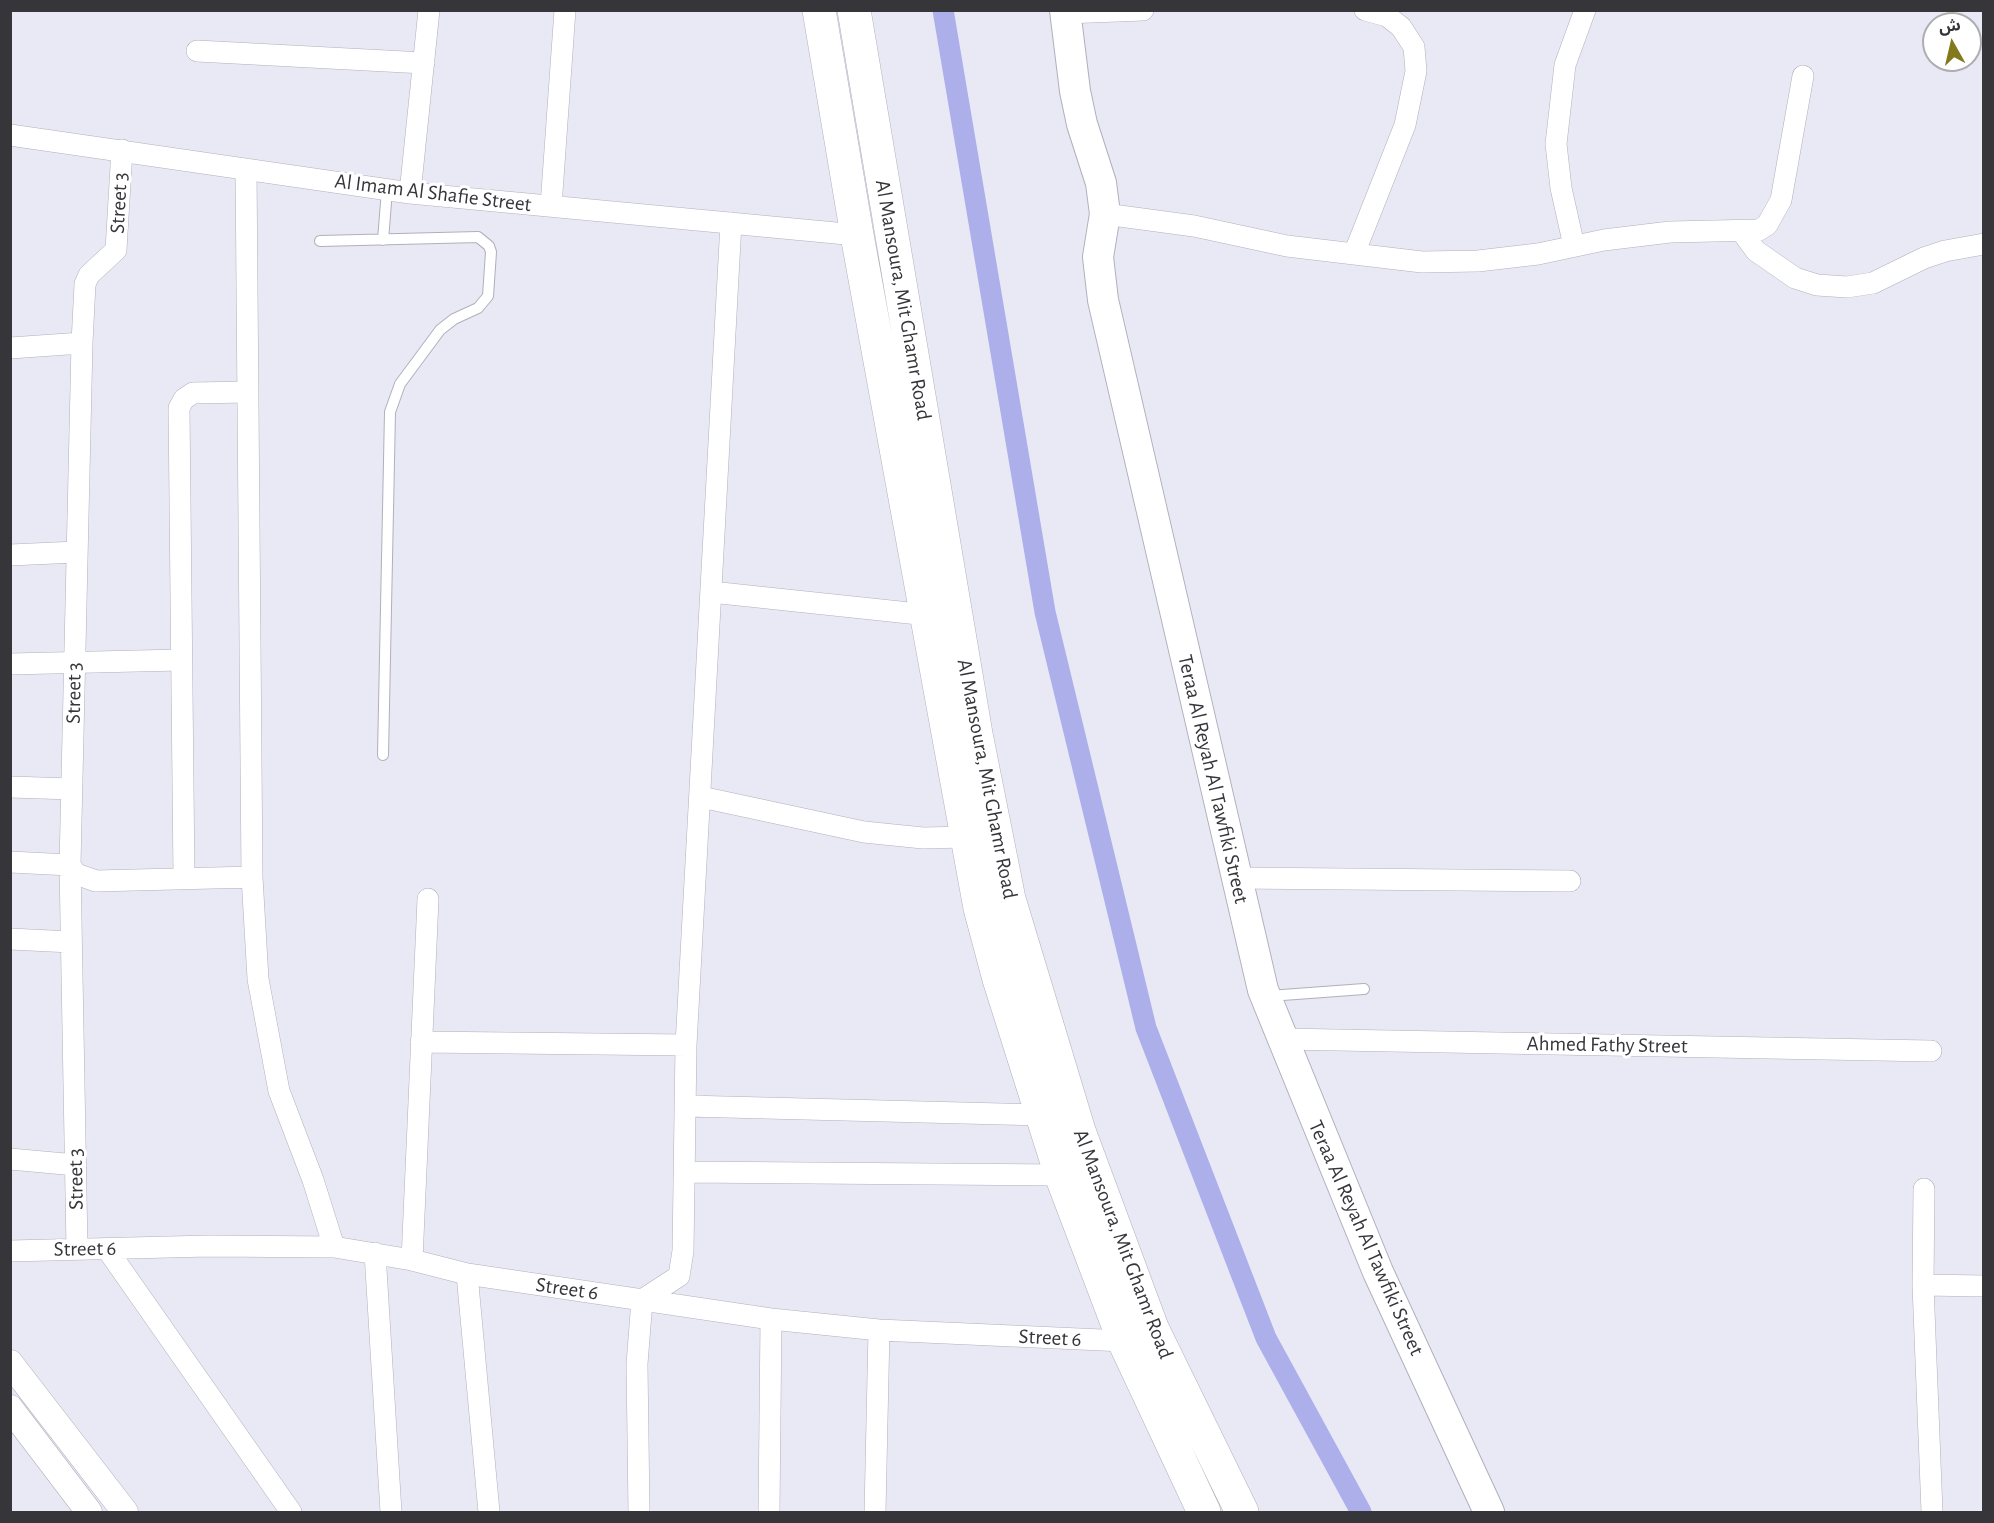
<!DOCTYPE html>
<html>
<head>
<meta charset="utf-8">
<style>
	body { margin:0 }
	#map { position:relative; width:1994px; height:1523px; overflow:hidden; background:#e8e9f5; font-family:"Alegreya Sans","Noto Sans Arabic",sans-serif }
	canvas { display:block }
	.frame { position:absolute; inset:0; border:12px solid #35353a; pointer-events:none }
	.north { position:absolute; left:1922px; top:12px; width:60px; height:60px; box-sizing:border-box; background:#fff; border:2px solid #aeaeb0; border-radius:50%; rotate:352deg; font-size:16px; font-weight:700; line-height:24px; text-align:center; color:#35353a }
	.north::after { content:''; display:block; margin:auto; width:21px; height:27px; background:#82791d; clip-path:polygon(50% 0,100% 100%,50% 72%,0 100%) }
</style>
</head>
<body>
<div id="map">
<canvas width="1994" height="1523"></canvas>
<div class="frame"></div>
<div class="north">ش</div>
</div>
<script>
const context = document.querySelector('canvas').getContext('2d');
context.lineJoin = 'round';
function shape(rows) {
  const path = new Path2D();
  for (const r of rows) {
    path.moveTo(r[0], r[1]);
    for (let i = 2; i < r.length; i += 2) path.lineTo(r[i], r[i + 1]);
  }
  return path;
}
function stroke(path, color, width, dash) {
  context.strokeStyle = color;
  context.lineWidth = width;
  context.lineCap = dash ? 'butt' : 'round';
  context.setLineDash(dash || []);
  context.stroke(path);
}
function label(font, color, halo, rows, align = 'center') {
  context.font = font + ' "Alegreya Sans",sans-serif';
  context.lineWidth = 6;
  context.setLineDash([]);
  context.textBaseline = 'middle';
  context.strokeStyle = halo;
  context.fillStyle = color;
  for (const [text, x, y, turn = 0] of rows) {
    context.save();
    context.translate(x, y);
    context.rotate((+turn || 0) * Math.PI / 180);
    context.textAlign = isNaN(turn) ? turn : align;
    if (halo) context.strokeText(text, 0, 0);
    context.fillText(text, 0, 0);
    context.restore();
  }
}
stroke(shape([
	[943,10,1045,612,1146,1028,1266,1338,1361,1512]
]), '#adafeb', 21);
const service = shape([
	[383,240,387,190],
	[320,241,478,237,489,246,491,252,488,296,478,308,454,319,440,330,400,384,390,412,383,755],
	[1269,996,1364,989]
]);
const minor = shape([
	[1065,13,1143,10],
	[197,51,424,63],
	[10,135,410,193,857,235],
	[246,169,252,877,258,979,279,1091,313,1180,334,1247],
	[410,193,429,10],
	[551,206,565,10],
	[1105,214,1194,226,1287,246,1422,262,1478,261,1538,254,1604,240,1670,232,1759,230,1767,225,1781,200,1803,76],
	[1742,232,1756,251,1795,278,1817,285,1847,287,1873,283,1924,258,1945,251,1984,244],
	[1574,246,1561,188,1556,144,1565,65,1585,10],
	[1354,254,1405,125,1416,71,1414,47,1401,27,1387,16,1365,10],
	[10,348,82,343],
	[10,555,77,552],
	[711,592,928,615],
	[10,664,180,660],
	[10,787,72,789],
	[701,797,864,832,923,838,966,837],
	[10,862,70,865,76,874,96,881,252,877],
	[184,878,179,408,184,399,193,393,247,392],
	[1235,878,1570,881],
	[10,939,71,942],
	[1283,1039,1931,1051],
	[421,1042,686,1045],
	[686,1106,1042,1115],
	[10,1159,76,1165],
	[684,1172,1061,1175],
	[1924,1189,1923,1285,1932,1512],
	[77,1249,70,865,82,343,85,284,89,275,116,250,122,150],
	[107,1249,291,1512],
	[10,1251,209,1246,334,1247,412,1260,467,1274,771,1319,879,1330,1124,1341],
	[375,1253,391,1512],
	[412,1260,428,899],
	[467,1274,489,1512],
	[1923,1285,1984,1286],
	[639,1512,637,1364,642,1300,679,1276,683,1251,686,1045,731,223],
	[769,1512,771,1319],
	[875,1512,879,1330]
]);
const tertiary = shape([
	[10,1363,125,1512],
	[10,1408,89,1512]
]);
const secondary = shape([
	[1065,10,1075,91,1082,124,1101,183,1105,214,1098,257,1103,300,1263,990,1378,1272,1489,1512]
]);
const trunk = shape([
	[819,10,857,235,980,908,999,979,1061,1175,1124,1341,1204,1512],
	[854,10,976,734,1009,899,1079,1131,1152,1328,1242,1512]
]);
stroke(service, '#b0b0bc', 12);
stroke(minor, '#b0b0bc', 22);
stroke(tertiary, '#b0b0bc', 27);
stroke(secondary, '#b0b0bc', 32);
stroke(trunk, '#b0b0bc', 34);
stroke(service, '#fff', 10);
stroke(minor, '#fff', 21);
stroke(tertiary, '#fff', 26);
stroke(secondary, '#fff', 30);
stroke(trunk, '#fff', 33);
label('21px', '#35353a', '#fff', [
	["Al Imam Al Shafie Street",433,193,7],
	["Street 3",119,203,-87],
	["Al Mansoura, Mit Ghamr Road",903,300,80],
	["Street 3",74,693,-89],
	["Al Mansoura, Mit Ghamr Road",987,779,79],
	["Teraa Al Reyah Al Tawfiki Street",1213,779,77],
	["Ahmed Fathy Street",1607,1045,1],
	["Street 3",76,1179,-91],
	["Teraa Al Reyah Al Tawfiki Street",1366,1238,66],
	["Al Mansoura, Mit Ghamr Road",1123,1244,69],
	["Street 6",85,1249,-1],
	["Street 6",567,1289,8],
	["Street 6",1050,1338,3]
]);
</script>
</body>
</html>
